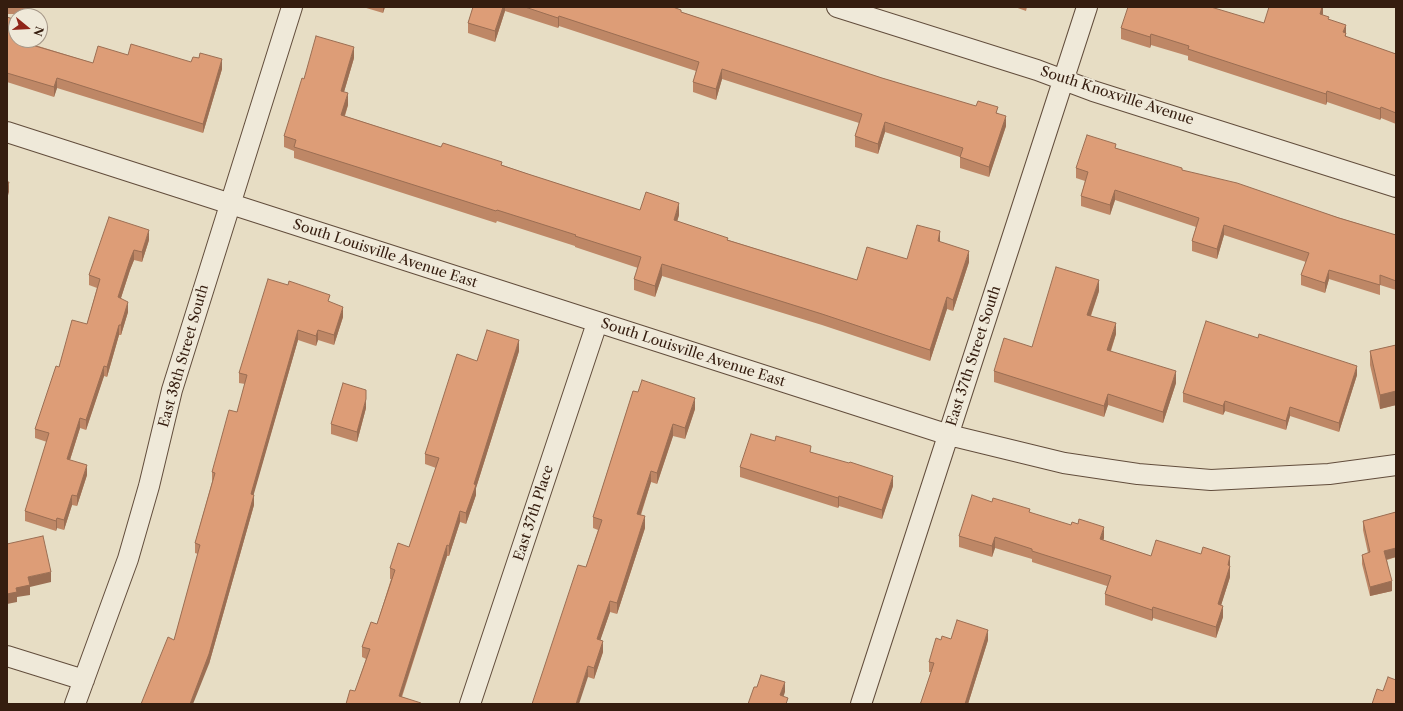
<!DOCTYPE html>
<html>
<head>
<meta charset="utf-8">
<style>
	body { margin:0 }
	#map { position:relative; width:1403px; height:711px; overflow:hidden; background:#e7ddc4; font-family:"Libre Caslon Text",serif }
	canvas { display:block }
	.frame { position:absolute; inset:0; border:8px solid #351d0f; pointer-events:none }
	.north { position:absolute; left:8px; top:8px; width:40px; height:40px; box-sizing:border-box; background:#efe9d9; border:1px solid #a59788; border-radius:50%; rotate:108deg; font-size:11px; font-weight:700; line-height:16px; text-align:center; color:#351d0f }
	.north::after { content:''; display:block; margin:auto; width:14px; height:18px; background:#8f2418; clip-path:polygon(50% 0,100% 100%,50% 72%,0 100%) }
</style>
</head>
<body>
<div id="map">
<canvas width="1403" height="711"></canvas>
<div class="frame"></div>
<div class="north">N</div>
</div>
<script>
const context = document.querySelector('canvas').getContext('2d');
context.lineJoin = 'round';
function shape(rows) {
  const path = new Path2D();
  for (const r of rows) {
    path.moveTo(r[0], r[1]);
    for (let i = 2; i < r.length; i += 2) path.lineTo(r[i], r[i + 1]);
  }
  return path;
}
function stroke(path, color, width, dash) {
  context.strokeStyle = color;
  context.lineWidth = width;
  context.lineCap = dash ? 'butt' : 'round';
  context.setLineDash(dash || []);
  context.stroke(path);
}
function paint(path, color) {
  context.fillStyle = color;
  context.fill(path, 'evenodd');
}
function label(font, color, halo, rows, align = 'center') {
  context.font = font + ' "Libre Caslon Text",serif';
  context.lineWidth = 4;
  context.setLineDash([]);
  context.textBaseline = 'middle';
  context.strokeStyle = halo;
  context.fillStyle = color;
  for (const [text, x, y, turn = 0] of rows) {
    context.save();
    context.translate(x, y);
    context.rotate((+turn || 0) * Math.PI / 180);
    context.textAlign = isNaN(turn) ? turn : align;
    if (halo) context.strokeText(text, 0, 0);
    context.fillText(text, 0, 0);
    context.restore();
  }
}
const minor = shape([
	[837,7,1037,70,1093,91,1396,187],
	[7,132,949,435,1064,463,1138,474,1211,480,1329,474,1396,465],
	[7,656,84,680],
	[75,704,128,559,149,486,172,390,292,7],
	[470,704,597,323],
	[861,704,1087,7]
]);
stroke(minor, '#624d3c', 22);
stroke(minor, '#efe9d9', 20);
paint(shape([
	[7,7,28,7,28,14,7,14],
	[363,7,385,7,383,13],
	[473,7,673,7,681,12,882,78,998,113,1006,126,989,177,960,168,960,157,885,132,878,154,855,147,855,136,859,123,722,79,716,100,693,92,693,82,696,71,559,26,558,28,505,11,495,42,468,33,468,23],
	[1015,7,1027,7,1026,11],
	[1323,7,1323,15,1346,33,1346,37,1396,54,1396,124,1381,118,1380,120,1327,102,1326,105,1188,60,1188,56,1151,45,1150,48,1121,39,1121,28,1264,23],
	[7,17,36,40,35,45,93,63,128,55,191,62,222,69,203,133,57,88,54,97,7,82],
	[354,58,344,92,348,105,345,116,441,147,502,165,528,174,640,210,679,215,677,221,728,240,857,280,907,259,940,242,969,262,953,311,947,309,930,361,822,325,662,276,655,297,634,290,634,279,638,268,575,247,575,246,497,221,496,223,294,158,294,151,284,147,284,136,304,79],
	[1116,148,1182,170,1396,235,1396,290,1380,285,1380,295,1329,279,1325,293,1301,285,1301,275,1306,262,1224,235,1217,259,1192,251,1192,241,1196,227,1115,200,1110,215,1081,206,1081,196,1085,181,1076,178,1076,168],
	[149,240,142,262,134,260,130,270,121,298,128,312,121,335,119,335,107,377,104,376,86,430,80,428,70,460,87,475,77,506,72,505,64,530,57,528,56,531,25,521,25,511,47,442,35,438,35,429,59,367,87,324,97,288,89,285,89,275],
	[288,285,330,302,343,317,334,345,318,340,316,346,298,340,253,495,254,505,209,664,174,640,198,554,195,553,195,543,212,482,212,472,237,412,245,384,239,383,239,373],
	[1099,291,1091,316,1116,334,1111,351,1176,383,1163,423,1108,405,1104,417,994,382,994,371,1032,347],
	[1396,345,1396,405,1380,409,1370,365,1370,351],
	[519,351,476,488,476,495,466,524,460,522,449,556,447,556,402,697,421,704,355,691,366,659,362,657,362,647,377,624,391,579,390,579,390,568,409,547,436,468,425,464,425,454,477,361],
	[1357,375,1339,432,1290,416,1286,430,1225,411,1223,415,1183,402,1183,393],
	[633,391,695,409,685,439,673,436,657,484,651,482,641,515,645,528,617,614,610,612,600,640,603,652,594,679,588,677,586,567,598,530,593,528,593,517],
	[366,408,357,442,331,434,331,424],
	[811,452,893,486,882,519,839,506,838,508,740,477,740,467],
	[1396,512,1396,557,1387,560,1392,591,1370,596,1362,564,1362,555,1368,553,1363,530,1363,521],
	[1030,513,1104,538,1103,540,1151,556,1201,554,1230,556,1230,577,1221,605,1223,617,1216,638,1153,618,1152,621,1105,605,1105,594,1107,586,1032,562,1032,559,995,548,992,557,959,547,959,536],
	[951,639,988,640,968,704,920,704,921,702,931,672,929,672,929,662,941,640]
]), '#be8766');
paint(shape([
	[383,7,385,7,383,13],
	[503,7,505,7,505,11,495,42,495,31],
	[1322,7,1323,7,1323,14,1320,14],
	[559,16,559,26,558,28,558,18],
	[1346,25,1346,34,1346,33,1346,44,1343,32],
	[1151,34,1151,45,1150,48,1150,37],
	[34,40,36,40,36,43,32,54,32,45],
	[354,47,354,58,341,102,341,91],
	[222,59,222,69,203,133,203,124],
	[722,69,722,79,716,100,716,89],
	[57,78,57,88,54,97,54,87],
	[1327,91,1327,102,1326,105,1326,94],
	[348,93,348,105,341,126,341,115],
	[1381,107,1381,118,1380,120,1380,109],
	[1006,116,1006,126,989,177,989,167],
	[885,122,885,132,878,154,878,144],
	[9,182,9,192,7,199,7,189],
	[1115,190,1115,200,1110,215,1110,205],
	[679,203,679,215,674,232,674,220],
	[1224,225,1224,235,1217,259,1217,249],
	[149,230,149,240,142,262,142,252],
	[940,231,940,242,938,241],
	[134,250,134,260,130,270,118,307,118,297,130,260],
	[969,251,969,262,953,311,953,300],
	[662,264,662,276,655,297,655,286],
	[1329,270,1329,279,1325,293,1325,283],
	[1099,280,1099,291,1087,326,1087,315],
	[947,297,947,309,930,361,930,350],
	[128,302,128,312,121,335,121,325],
	[343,307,343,317,334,345,334,335],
	[1116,323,1116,334,1107,361,1107,350],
	[119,325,119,335,107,377,107,367],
	[298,330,298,340,251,504,251,494],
	[318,330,318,340,316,346,316,336],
	[519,340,519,351,476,488,476,495,466,524,466,513,474,484],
	[104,366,104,376,86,430,86,420],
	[1357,366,1357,375,1339,432,1339,423],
	[1176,371,1176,383,1163,423,1163,412],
	[1396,391,1396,405,1380,409,1380,395],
	[1108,394,1108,405,1104,417,1104,406],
	[695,398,695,409,685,439,685,428],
	[366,399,366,408,357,442,357,432],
	[1225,401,1225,411,1223,415,1223,406],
	[1290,407,1290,416,1286,430,1286,421],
	[80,418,80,428,67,469,67,459],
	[673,424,673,436,657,484,657,473],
	[87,465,87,475,77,506,77,496],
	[651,471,651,482,637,525,637,514],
	[893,476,893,486,882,519,882,510],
	[72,495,72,505,64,530,64,520],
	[254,495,254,505,209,664,193,704,190,704],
	[839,496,839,506,838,508,838,498],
	[460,511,460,522,449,556,449,546],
	[645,516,645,528,617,614,617,603],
	[57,518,57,528,56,531,56,521],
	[1104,527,1104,538,1100,551,1100,539],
	[995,537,995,548,992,557,992,546],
	[447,545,447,556,399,704,399,696],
	[1396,548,1396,557,1384,560,1384,551],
	[1230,556,1230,577,1218,615,1218,604,1228,565],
	[51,572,51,582,30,587,30,595,17,597,17,602,7,604,7,594,28,577],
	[1392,581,1392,591,1370,596,1370,587],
	[610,601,610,612,597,650,597,639],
	[1223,606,1223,617,1216,638,1216,627],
	[1153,607,1153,618,1152,621,1152,610],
	[988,630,988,640,968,704,965,704],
	[603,641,603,652,594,679,594,668],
	[588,666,588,677,579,704,576,704],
	[785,682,785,692,781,704,780,695]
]), '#9b6e53');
const building = shape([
	[473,7,503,7,495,31,468,23,473,7],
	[525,7,673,7,681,10,681,12,882,78,976,106,978,101,998,107,996,113,1006,116,989,167,960,157,963,148,885,122,878,144,855,136,862,114,722,69,716,89,693,82,699,62,559,16,558,18,525,7],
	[1128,7,1211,7,1264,23,1269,7,1322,7,1320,14,1329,17,1328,19,1346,25,1343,32,1346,33,1345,36,1396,54,1396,113,1381,107,1380,109,1327,91,1326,94,1188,49,1189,46,1151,34,1150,37,1121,28,1128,7],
	[7,17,16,20,16,40,34,40,32,45,93,63,98,46,128,55,131,44,191,62,193,57,199,58,200,53,222,59,203,124,57,78,54,87,7,73,7,17],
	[316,36,354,47,341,91,348,93,341,115,441,147,443,143,502,162,501,165,528,174,640,210,646,192,679,203,674,220,728,238,727,240,857,280,867,247,907,259,917,225,940,231,938,241,969,251,953,300,947,297,930,350,822,314,662,264,655,286,634,279,641,257,575,236,576,235,497,210,496,211,294,147,296,140,284,136,302,78,304,79,316,36],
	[1087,135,1116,144,1115,148,1182,168,1182,170,1237,183,1339,218,1396,235,1396,281,1380,275,1380,285,1329,270,1325,283,1301,275,1309,253,1224,225,1217,249,1192,241,1199,218,1115,190,1110,205,1081,196,1088,172,1076,168,1087,135],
	[7,182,9,182,7,189,7,182],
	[109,217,149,230,142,252,134,250,130,260,118,297,128,302,121,325,119,325,107,367,104,366,86,420,80,418,67,459,87,465,77,496,72,495,64,520,57,518,56,521,25,511,49,433,35,429,56,366,59,367,72,320,87,324,100,279,89,275,109,217],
	[1056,267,1099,280,1087,315,1116,323,1107,350,1176,371,1163,412,1108,394,1104,406,994,371,1004,338,1032,347,1056,267],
	[268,279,288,285,289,281,330,295,328,301,343,307,334,335,318,330,316,336,298,330,251,494,254,495,209,654,190,704,141,704,168,637,174,640,200,545,195,543,215,473,212,472,229,410,237,412,247,375,239,373,268,279],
	[1206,321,1258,338,1259,334,1357,366,1339,423,1290,407,1286,421,1225,401,1223,406,1183,393,1206,321],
	[487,330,519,340,474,484,476,485,466,513,460,511,449,546,447,545,399,696,421,703,421,704,346,704,350,690,355,691,370,649,362,647,371,622,377,624,395,570,390,568,398,543,409,547,439,458,425,454,457,354,477,361,487,330],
	[1396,345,1396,391,1380,395,1370,351,1396,345],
	[642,380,695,398,685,428,673,424,657,473,651,471,637,514,645,516,617,603,610,601,597,639,603,641,594,668,588,666,576,704,532,704,578,565,586,567,602,520,593,517,633,391,638,392,642,380],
	[343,383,366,390,366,399,357,432,331,424,343,383],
	[751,434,775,441,776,436,811,446,810,452,849,463,850,462,893,476,882,510,839,496,838,498,740,467,751,434],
	[972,495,992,502,993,498,1030,509,1029,512,1071,525,1072,522,1078,524,1079,519,1104,527,1100,539,1151,556,1156,540,1201,554,1203,547,1230,556,1228,565,1230,566,1218,604,1223,606,1216,627,1153,607,1152,610,1105,594,1111,576,1032,551,1032,549,995,537,992,546,959,536,972,495],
	[1396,512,1396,548,1384,551,1392,581,1370,587,1362,555,1370,552,1363,521,1396,512],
	[43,536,51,572,28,577,30,585,16,588,17,592,7,594,7,544,43,536],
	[957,620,988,630,965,704,920,704,921,702,934,663,929,662,936,638,941,640,942,636,951,639,957,620],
	[761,675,785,682,780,695,788,698,786,704,748,704,754,687,757,687,761,675],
	[1388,677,1396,680,1396,704,1372,704,1377,689,1383,691,1388,677]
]);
paint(building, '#dd9d77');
stroke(building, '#9b6e53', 1);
label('14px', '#351d0f', '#efe9d9', [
	["South Knoxville Avenue",1117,96,18],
	["South Louisville Avenue East",385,254,18],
	["South Louisville Avenue East",693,353,18],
	["East 38th Street South",184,356,-74],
	["East 37th Street South",974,356,-72],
	["East 37th Place",534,513,-72]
]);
</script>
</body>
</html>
